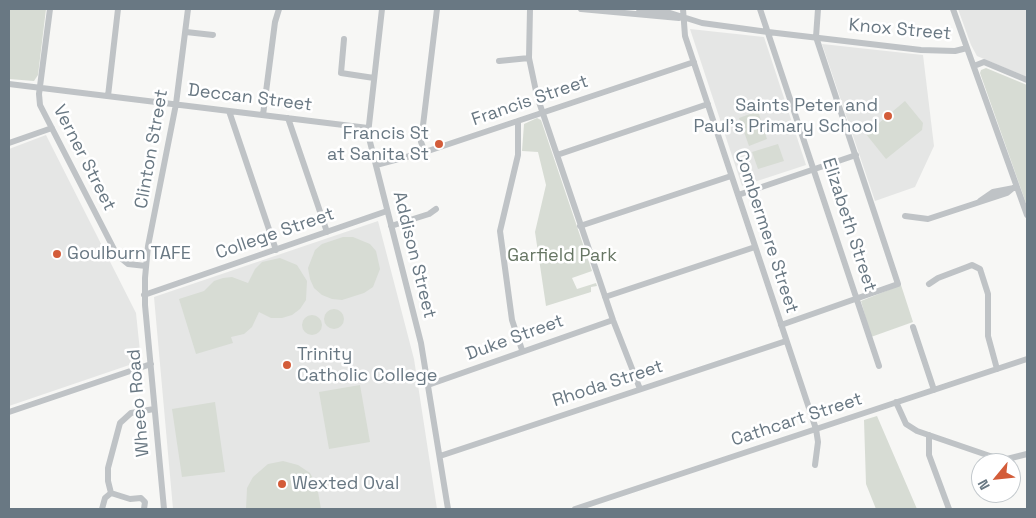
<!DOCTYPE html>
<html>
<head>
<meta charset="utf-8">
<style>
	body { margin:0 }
	#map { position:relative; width:1036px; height:518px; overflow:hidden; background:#f7f7f5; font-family:"Space Grotesk",sans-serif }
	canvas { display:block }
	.frame { position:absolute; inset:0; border:10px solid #697883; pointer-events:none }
	.north { position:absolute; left:971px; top:453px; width:50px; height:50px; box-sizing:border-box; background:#fff; border:1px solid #c3c9cd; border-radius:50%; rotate:242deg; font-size:14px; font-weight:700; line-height:20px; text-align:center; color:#697883 }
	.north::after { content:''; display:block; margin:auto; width:18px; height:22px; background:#d35c39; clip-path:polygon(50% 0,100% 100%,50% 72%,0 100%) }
</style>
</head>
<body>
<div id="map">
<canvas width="1036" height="518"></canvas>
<div class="frame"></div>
<div class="north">N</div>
</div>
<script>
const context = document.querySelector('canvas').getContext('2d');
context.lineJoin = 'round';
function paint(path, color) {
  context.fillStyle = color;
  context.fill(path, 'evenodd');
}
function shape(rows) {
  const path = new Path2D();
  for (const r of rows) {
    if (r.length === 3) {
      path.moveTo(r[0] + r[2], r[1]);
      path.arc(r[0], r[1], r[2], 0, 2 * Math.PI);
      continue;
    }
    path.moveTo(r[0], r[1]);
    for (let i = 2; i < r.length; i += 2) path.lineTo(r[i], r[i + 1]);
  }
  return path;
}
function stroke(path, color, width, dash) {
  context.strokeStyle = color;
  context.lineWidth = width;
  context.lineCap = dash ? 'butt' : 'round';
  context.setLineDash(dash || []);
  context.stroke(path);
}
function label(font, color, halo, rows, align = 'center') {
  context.font = font + ' "Space Grotesk",sans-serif';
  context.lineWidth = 5;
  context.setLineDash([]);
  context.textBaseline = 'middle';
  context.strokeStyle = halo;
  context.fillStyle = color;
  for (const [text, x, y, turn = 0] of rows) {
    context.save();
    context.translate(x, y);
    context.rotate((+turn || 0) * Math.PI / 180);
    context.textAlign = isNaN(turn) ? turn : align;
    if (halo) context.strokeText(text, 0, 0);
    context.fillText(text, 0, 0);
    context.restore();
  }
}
paint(shape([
	[958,9,1027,9,1027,77,977,56,971,45],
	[690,29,764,37,806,165,742,186],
	[822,44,923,55,934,146,915,187,875,201],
	[46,135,136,313,141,361,9,406,9,149],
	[378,221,414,359,437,509,173,509,154,297]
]), '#e5e6e5');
paint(shape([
	[9,9,46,9,38,75,34,81,9,79],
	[986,68,1027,85,1027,206,980,73,981,70],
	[905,101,923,123,922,130,886,159,866,134],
	[758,111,767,139,749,146,739,118],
	[537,118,541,120,592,271,572,278,577,289,596,283,597,286,591,287,591,292,546,306,535,232,546,185,538,152,522,151,524,124],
	[778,144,784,161,758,169,752,152],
	[343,237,353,237,370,244,376,251,380,269,373,287,364,293,342,300,332,299,322,295,314,288,310,279,308,268,315,250,322,244],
	[280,258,297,265,307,281,306,300,300,309,292,315,282,318,271,318,259,312,252,327,244,334,231,337,233,343,196,354,179,299,204,291,214,281,223,278,232,277,248,283,255,269,262,262],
	[901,285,913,322,871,337,861,301],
	[334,319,10],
	[312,325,10],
	[360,385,370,442,329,449,319,392],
	[215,402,225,472,182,477,172,409],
	[877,416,917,509,876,509,866,484,864,420],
	[283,461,298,465,310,473,317,486,321,509,246,509,247,488,253,477,268,464]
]), '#d7dcd4');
stroke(shape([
	[50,9,39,94,40,105,117,255,128,264,146,266],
	[382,9,368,134,421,343,448,509],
	[530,9,529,58,537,96,613,320,640,389],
	[581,9,679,18],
	[639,9,667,12,702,23,768,32,921,50,955,51,967,48],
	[683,9,685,36,816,429,818,442,815,465],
	[760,9,879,366],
	[953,9,1027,215],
	[186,32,213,35],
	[344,39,341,73,374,78],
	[499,61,529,58],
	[974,66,984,62,1027,80],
	[9,84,368,128],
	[108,96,118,9],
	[229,111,276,250],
	[263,115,275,22,279,9],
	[288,118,327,232],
	[518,121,518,155,500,231,512,320,522,350],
	[9,143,52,128],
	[425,152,421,142,437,9],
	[557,155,708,104],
	[376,165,425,152,694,62],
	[738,195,856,155],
	[980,201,993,192,1014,188],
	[905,216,928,219,1007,193,1013,188],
	[391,226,429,214,436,209],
	[580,226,731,176],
	[929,284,938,278,967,267,972,265,980,269,988,294,988,336,997,369],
	[144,295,387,211],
	[605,297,755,247],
	[781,325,898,284,816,37,818,9],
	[913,327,934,390],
	[428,385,613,320],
	[896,402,906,424,917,431,990,456,1007,459,1027,454],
	[9,412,151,364],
	[929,435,929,455,949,509],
	[440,456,786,341],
	[111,493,108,481,108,468,120,423,131,413,154,409],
	[111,493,130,499,141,498,145,502,144,509],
	[102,509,105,498,111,493],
	[164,509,145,305,145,278,148,246,176,104,188,9],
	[575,509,1027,359]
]), '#bfc3c6', 6);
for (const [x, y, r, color] of [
	[888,116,5,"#d35c39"],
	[439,144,5,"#d35c39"],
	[57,254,5,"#d35c39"],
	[287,365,5,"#d35c39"],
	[282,484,5,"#d35c39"]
]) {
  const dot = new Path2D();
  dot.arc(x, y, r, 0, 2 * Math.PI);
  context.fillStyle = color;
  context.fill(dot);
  stroke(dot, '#fff', 2);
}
label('18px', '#697883', '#fff', [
	["Knox Street",900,30,5],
	["Deccan Street",250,98,7],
	["Francis Street",530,101,-19],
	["Clinton Street",152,149,-80],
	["Verner Street",84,158,63],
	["Elizabeth Street",849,225,72],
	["Combermere Street",766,232,72],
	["College Street",275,234,-19],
	["Addison Street",414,255,76],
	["Duke Street",515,338,-20],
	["Rhoda Street",608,384,-18],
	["Wheeo Road",139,403,-95],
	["Cathcart Street",797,420,-18]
]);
label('18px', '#697883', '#fff', [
	["Saints Peter and",878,106,"right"],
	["Paul's Primary School",878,127,"right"],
	["Francis St",429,134,"right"],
	["at Sanita St",429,155,"right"],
	["Goulburn TAFE",67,254],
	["Trinity",297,355],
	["Catholic College",297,376],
	["Wexted Oval",292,484]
], 'left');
label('18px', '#677664', '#fff', [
	["Garfield Park",562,256]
]);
</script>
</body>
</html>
